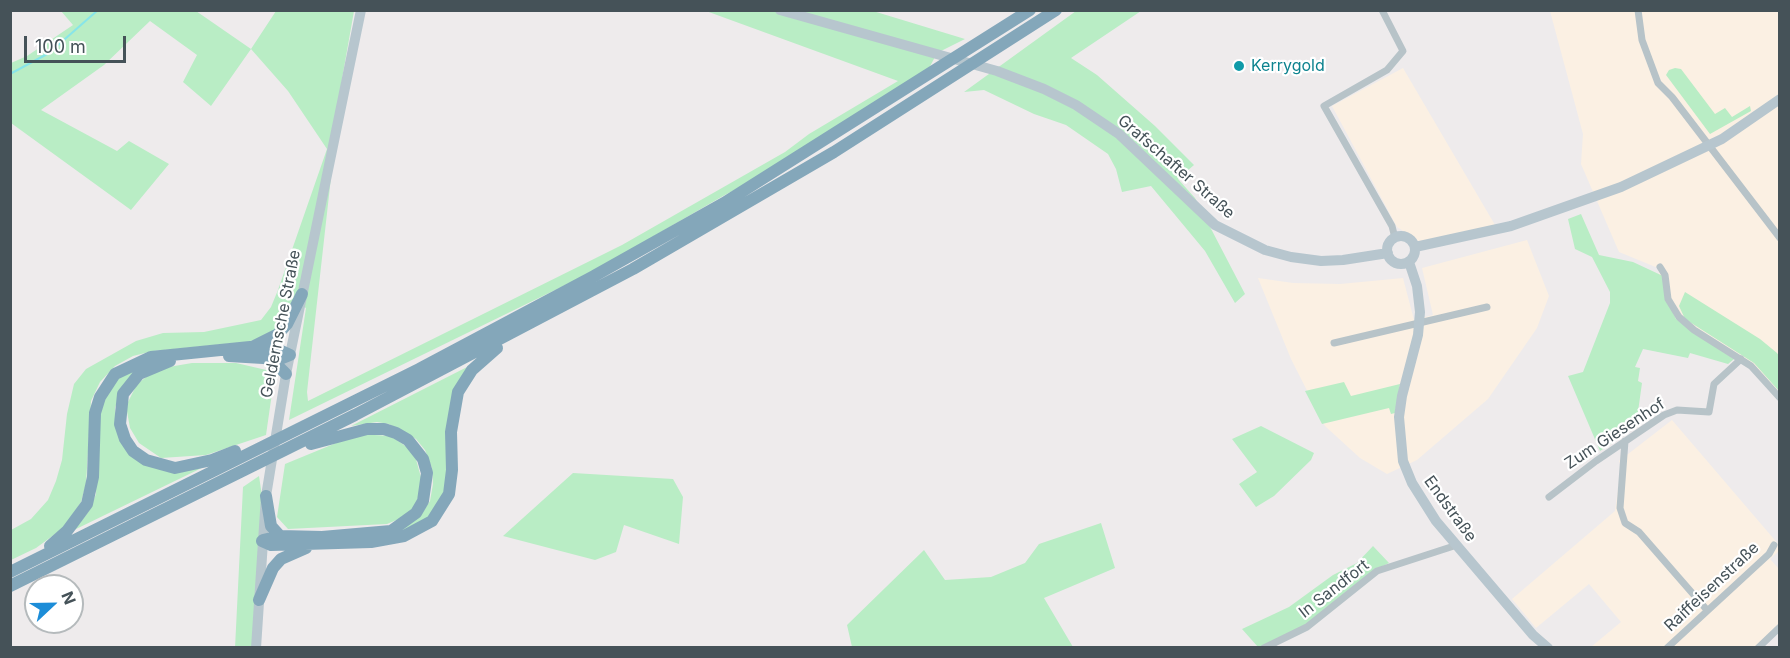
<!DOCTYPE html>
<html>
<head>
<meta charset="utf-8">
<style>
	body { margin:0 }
	#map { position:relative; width:1790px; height:658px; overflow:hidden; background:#eeebec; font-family:Inter,sans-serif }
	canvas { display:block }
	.frame { position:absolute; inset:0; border:12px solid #455258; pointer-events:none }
	.north { position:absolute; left:24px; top:574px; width:60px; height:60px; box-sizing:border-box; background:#fff; border:2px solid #b5babc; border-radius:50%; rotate:68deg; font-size:16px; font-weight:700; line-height:24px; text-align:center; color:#455258 }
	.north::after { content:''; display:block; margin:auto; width:21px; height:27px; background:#1c8dd8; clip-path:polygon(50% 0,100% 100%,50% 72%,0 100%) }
	.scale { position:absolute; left:24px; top:36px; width:102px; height:27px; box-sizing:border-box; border:3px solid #455258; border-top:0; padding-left:8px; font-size:18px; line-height:21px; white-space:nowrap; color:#455258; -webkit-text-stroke:4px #fff; paint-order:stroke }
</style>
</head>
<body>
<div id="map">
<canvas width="1790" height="658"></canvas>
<div class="frame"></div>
<div class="north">N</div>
<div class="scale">100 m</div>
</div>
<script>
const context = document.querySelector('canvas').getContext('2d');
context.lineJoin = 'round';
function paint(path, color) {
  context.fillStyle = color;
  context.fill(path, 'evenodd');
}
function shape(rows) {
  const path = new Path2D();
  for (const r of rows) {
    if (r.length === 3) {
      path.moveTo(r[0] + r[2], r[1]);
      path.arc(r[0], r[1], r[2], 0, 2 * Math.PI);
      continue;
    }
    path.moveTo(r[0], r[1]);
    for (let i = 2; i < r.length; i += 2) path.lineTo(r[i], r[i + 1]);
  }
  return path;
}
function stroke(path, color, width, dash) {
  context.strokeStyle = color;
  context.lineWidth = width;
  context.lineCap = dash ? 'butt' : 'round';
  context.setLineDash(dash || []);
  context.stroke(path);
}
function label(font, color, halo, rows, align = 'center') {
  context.font = font + ' Inter,sans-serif';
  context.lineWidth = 4.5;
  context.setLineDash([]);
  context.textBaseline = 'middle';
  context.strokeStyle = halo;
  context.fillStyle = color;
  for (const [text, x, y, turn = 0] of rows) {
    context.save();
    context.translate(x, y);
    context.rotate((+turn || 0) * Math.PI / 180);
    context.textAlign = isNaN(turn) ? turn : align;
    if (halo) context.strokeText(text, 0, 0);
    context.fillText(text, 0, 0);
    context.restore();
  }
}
paint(shape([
	[1550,11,1779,11,1779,397,1751,366,1694,330,1664,300,1658,268,1619,252,1581,164,1583,134],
	[1403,68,1495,225,1420,242,1397,227,1332,106],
	[1527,240,1549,296,1537,328,1488,399,1417,460,1387,474,1360,458,1325,426,1291,359,1258,278,1293,283,1340,284,1403,278,1414,320,1433,315,1422,268],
	[1672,420,1779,545,1779,551,1770,559,1779,569,1779,625,1757,647,1591,647,1621,622,1589,584,1536,628,1512,599,1615,511,1621,467,1619,461]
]), '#fbf0e3');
paint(shape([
	[61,11,196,11,251,49,276,11,354,11,342,79,307,392,308,401,622,245,785,152,809,134,898,81,706,11,873,11,965,39,937,53,925,76,821,144,723,196,592,272,289,420,306,308,292,301,280,327,265,337,247,342,153,351,133,356,115,366,100,382,91,401,86,484,81,502,66,526,36,548,11,560,11,530,31,519,48,500,56,481,62,460,67,414,74,384,86,369,136,341,163,333,204,332,261,320,271,307,278,290,327,149,288,91,251,49,211,106,183,82,197,55,150,21,104,65,41,110,117,151,129,141,169,164,131,210,11,123,11,63,27,56,73,25],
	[1076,11,1141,11,1071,58,1097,75,1155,126,1194,165,1178,179,1195,198,1245,294,1235,303,1205,251,1151,186,1122,192,1116,169,1108,154,1066,125,1034,114,984,90,964,92],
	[1675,68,1681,69,1715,114,1725,108,1732,117,1750,106,1751,111,1710,134,1666,75,1669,70],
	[1581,214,1599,255,1633,262,1663,276,1665,295,1676,319,1734,359,1728,364,1690,353,1688,358,1643,349,1635,367,1640,368,1638,381,1642,383,1636,426,1600,451,1568,376,1583,372,1610,303,1610,292,1592,257,1575,249,1568,219],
	[1685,292,1760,339,1777,353,1779,356,1779,391,1754,363,1685,319,1679,306],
	[192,363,236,363,275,372,266,435,206,455,161,458,139,443,130,428,126,406,137,384,157,369],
	[140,364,119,396,115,408,117,429,159,469,214,462,74,530,89,511,96,494,97,432,102,397,119,376],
	[473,364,465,372,445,494,436,512,421,524,397,532,420,516,430,501,433,484,432,468,425,450,416,439,389,424,377,422,351,426],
	[1344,382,1351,396,1400,384,1395,413,1391,414,1389,408,1322,424,1305,391],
	[1261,426,1314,453,1311,460,1274,496,1256,507,1239,484,1257,472,1232,439],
	[358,434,391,436,414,452,422,481,416,505,406,516,387,524,288,529,277,517,285,464],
	[573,473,673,479,683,497,679,544,624,525,616,552,595,560,503,536],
	[259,476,262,496,253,647,235,648,243,487],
	[1101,523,1115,568,1044,598,1073,647,852,647,847,625,924,550,945,580,991,577,1025,563,1039,544],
	[1373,546,1389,563,1375,570,1311,623,1261,647,1258,647,1242,629,1289,607,1333,575,1357,563]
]), '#b9edc5');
stroke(shape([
	[10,74,49,53,98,10]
]), '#87e5e9', 2);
stroke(shape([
	[1382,10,1403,51,1387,70,1324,106,1392,226,1395,238],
	[1638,10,1642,40,1658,83,1672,97,1780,238],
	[1660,267,1665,275,1668,299,1679,317,1694,330,1751,366,1780,398],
	[1334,343,1487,307],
	[1625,441,1620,508,1625,523,1639,532,1707,610],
	[1549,497,1596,461,1664,415,1677,410,1709,412,1714,384,1741,359],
	[1264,648,1307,627,1377,571,1457,545],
	[1667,648,1769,554,1774,545],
	[1758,648,1780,627]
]), '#b7c3c8', 7);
stroke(shape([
	[780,10,997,71,1044,89,1076,105,1119,134,1215,225,1265,250,1291,257,1321,261,1343,260,1388,253],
	[1401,250,14],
	[1415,247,1511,226,1621,187,1722,139,1780,99],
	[1409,262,1417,286,1420,312,1418,335,1402,396,1399,417,1403,461,1412,483,1436,521,1533,635,1548,648],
	[256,648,266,496,286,374,361,10]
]), '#b7c6ce', 10);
stroke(shape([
	[254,346,278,334,287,324,302,294],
	[229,356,280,359,290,355],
	[271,359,286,374],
	[170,361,139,374,123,394,120,424,125,439,133,451,146,460,175,468,212,460,235,451],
	[266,496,271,526,280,536],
	[263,540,280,536,322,537,391,531,416,513,423,501,427,473,423,459,408,440,396,433,384,429,367,429,311,444],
	[262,541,271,545,371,542,404,536,432,521,449,494,452,470,451,432,458,392,472,370,497,348],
	[50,546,67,531,87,504,93,477,95,413,100,397,115,374,151,357,250,347,279,350,290,355],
	[10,572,419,369,594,276,724,203,1030,10],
	[10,586,355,415,633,269,834,152,1056,10],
	[259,600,273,568,281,559,306,548]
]), '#84a7ba', 12);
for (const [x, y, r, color] of [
	[1239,66,6,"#0f9aa8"]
]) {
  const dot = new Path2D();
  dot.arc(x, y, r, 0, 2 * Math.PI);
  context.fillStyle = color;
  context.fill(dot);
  stroke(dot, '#fff', 2);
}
label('16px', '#0d838f', '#fff', [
	["Kerrygold",1251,66]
], 'left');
label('16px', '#455258', '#fff', [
	["Grafschafter Straße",1176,167,41],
	["Geldernsche Straße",281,324,-79],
	["Zum Giesenhof",1615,434,-33],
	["Endstraße",1450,509,54],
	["Raiffeisenstraße",1712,587,-43],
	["In Sandfort",1334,589,-38]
]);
</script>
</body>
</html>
